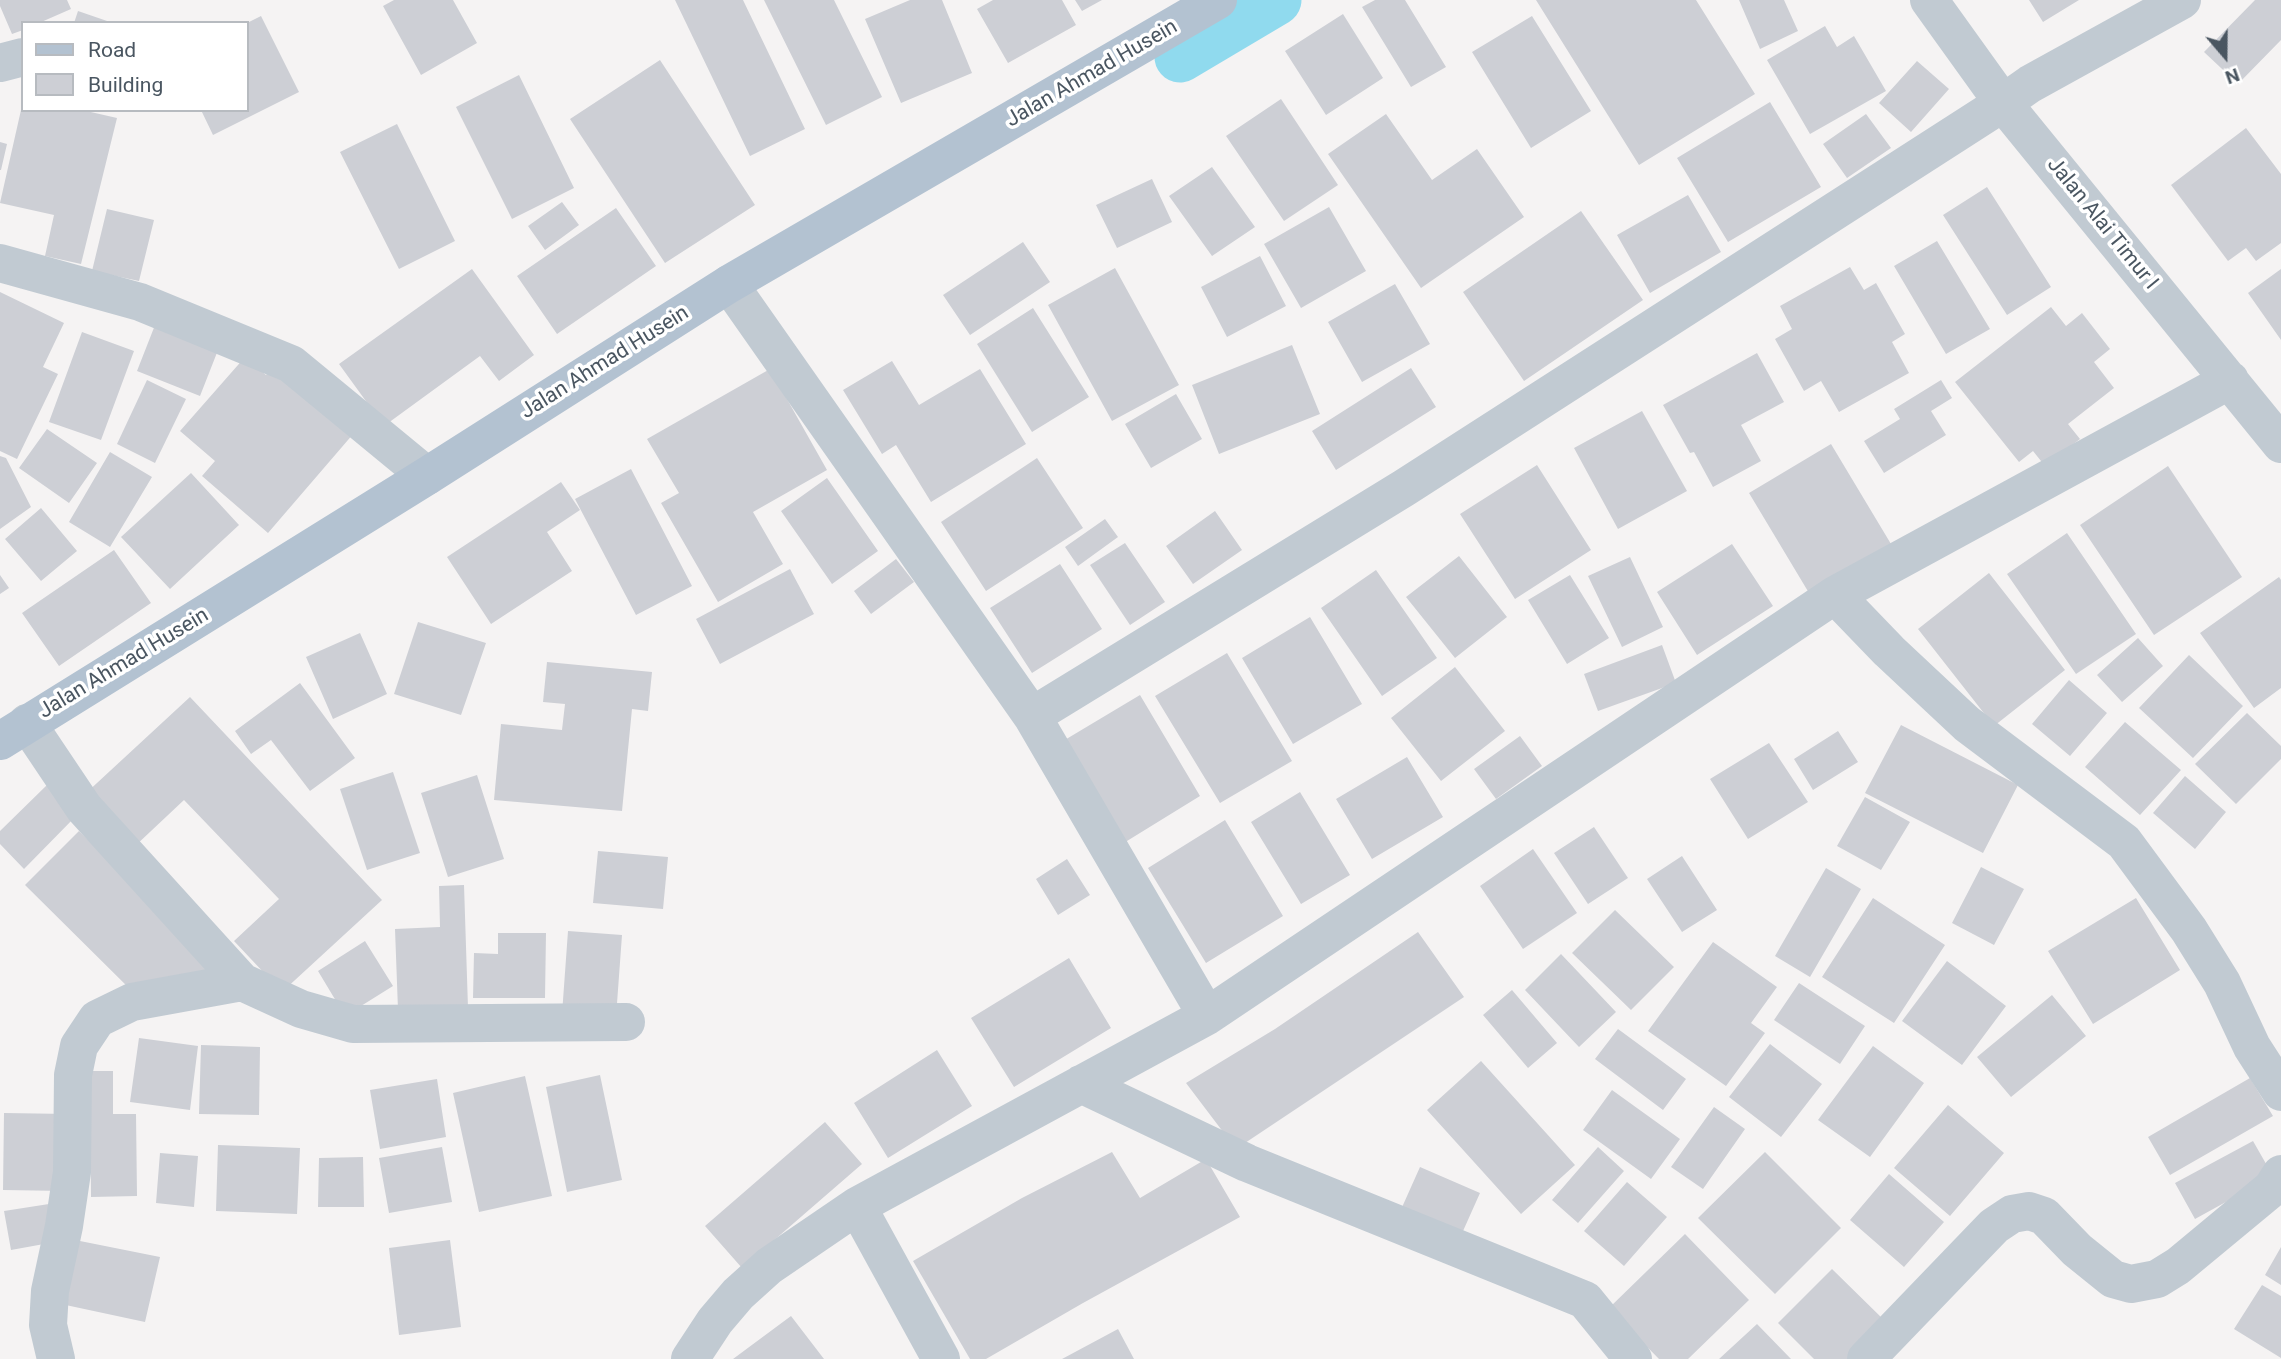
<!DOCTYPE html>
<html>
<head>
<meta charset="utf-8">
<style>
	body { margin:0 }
	#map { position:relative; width:2281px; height:1359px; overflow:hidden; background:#f5f3f3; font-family:Roboto,sans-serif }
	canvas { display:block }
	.legend { position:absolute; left:21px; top:21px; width:228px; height:91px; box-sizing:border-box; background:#fff; border:2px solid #b7bbc0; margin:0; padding:9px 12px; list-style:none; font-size:21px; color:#4a5661 }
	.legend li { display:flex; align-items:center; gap:14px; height:35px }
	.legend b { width:35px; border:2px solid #b7bbc0 }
	.north { position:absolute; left:2190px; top:21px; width:70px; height:70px; -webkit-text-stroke:5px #fff; paint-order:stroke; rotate:160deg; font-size:19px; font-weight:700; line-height:28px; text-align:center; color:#4a5661 }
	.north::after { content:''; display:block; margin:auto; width:24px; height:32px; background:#4a5661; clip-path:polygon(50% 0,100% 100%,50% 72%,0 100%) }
</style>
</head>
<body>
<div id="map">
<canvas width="2281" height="1359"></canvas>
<ul class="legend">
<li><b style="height:9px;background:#b3c2d1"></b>Road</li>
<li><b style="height:19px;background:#cdcfd5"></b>Building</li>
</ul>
<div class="north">N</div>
</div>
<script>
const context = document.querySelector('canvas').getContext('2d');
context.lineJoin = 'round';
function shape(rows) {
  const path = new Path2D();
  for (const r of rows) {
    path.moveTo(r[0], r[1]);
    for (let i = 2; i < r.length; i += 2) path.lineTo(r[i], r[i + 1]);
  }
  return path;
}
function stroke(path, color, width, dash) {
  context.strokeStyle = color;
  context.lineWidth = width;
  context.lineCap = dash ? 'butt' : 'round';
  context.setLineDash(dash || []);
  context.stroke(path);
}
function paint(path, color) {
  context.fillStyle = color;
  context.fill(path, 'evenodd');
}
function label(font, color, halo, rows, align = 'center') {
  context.font = font + ' Roboto,sans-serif';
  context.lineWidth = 7;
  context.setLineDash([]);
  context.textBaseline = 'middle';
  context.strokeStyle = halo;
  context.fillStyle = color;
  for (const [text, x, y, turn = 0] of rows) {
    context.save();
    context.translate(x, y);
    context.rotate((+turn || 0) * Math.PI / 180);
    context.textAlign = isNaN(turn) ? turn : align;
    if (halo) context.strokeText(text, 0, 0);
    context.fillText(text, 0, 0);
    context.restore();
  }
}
stroke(shape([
	[1180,57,1276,0]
]), '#90daee', 51);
paint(shape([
	[0,0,67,0,71,9,39,23,23,23,23,30,12,34,0,6],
	[394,0,453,0,477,43,421,75,383,6],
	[675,0,743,0,805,129,750,156],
	[764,0,834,0,882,97,826,125],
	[910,0,942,0,972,73,901,103,865,19],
	[993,0,1062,0,1076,25,1008,63,977,9],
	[1075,0,1102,0,1082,11],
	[1375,0,1405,0,1446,67,1411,87,1362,7],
	[1536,0,1696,0,1755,94,1639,165],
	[1739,0,1784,0,1798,31,1760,49],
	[2029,0,2079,0,2043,22],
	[2255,0,2281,0,2281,40,2238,84,2204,52],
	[78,11,110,22,110,23,74,23],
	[1343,14,1383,78,1326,115,1285,51],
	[261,16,299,92,213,135,201,110,247,110,247,23],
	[1532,16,1591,111,1531,148,1472,52],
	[1825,26,1837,47,1854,36,1886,91,1810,134,1767,60],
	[660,60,755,205,665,263,570,119],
	[1917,61,1949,89,1911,132,1879,103],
	[519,75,574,188,512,219,456,107],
	[1281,99,1338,185,1284,221,1226,136],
	[1770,102,1821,187,1728,242,1677,158],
	[21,110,82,110,117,118,81,264,45,256,54,215,0,203],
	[1386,114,1432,180,1477,149,1524,217,1421,288,1328,154],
	[1866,114,1891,148,1847,178,1823,144],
	[397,124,455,241,399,269,340,152],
	[2246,128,2281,174,2281,243,2256,261,2246,248,2228,261,2171,185],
	[0,142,7,144,1,170,0,170],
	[1212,167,1255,227,1212,256,1169,196],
	[1152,179,1172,222,1117,248,1096,205],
	[1987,187,2051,287,2007,315,1943,215],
	[1688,195,1721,252,1650,293,1617,235],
	[562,202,579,225,545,250,528,226],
	[1329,207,1366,271,1301,308,1264,244],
	[616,208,656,266,557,334,517,276],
	[107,209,154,220,139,281,92,271],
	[1581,211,1643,300,1524,381,1463,292],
	[1937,241,1990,329,1946,354,1894,266],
	[1023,242,1050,282,970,335,943,295],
	[1260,256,1286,306,1227,337,1201,287],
	[1850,267,1864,290,1876,283,1905,334,1892,342,1909,373,1839,412,1821,381,1804,391,1775,339,1792,329,1780,306],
	[1115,268,1179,385,1112,421,1048,305],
	[472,269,534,355,499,381,480,356,384,426,339,364],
	[2281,269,2281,340,2248,293],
	[1395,284,1430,344,1362,382,1328,322],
	[0,292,64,323,43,367,58,374,17,459,0,451],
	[2051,307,2066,326,2082,313,2110,349,2094,362,2114,388,2068,424,2080,439,2045,466,2033,451,2019,462,1955,382],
	[1033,308,1089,397,1032,432,977,344],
	[157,320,220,345,200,396,137,371],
	[82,332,134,351,101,440,49,422],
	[1292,345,1320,414,1219,454,1192,385],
	[1757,353,1784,402,1741,425,1761,461,1713,487,1694,452,1690,453,1663,405],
	[245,357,266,375,275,365,354,433,268,533,202,476,215,461,180,431],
	[892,361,919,405,980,369,1026,444,931,502,896,445,882,454,843,390],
	[1411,368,1436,407,1336,470,1312,431],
	[770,369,827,470,753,512,783,564,718,602,661,503,679,493,647,439],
	[147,380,186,399,155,463,117,444],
	[1941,380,1952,398,1931,411,1946,435,1884,473,1864,441,1900,419,1894,409],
	[1176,394,1202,439,1151,468,1125,424],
	[1642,411,1687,491,1618,529,1574,448],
	[47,429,97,463,69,503,19,468],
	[1831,444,1891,544,1809,593,1749,493],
	[110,452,152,477,110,547,69,522],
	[0,456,6,458,31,507,0,529],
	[1037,458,1083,528,986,591,941,522],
	[1537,465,1591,550,1515,599,1460,514],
	[2168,466,2242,577,2154,635,2080,525],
	[631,469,692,586,636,615,575,499],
	[191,473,239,525,170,589,121,537],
	[827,478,878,551,832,584,781,511],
	[561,482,580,510,547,532,572,571,491,624,447,557],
	[41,508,77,551,41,581,5,539],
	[1215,511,1242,550,1193,584,1166,546],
	[1105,519,1118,537,1078,566,1065,547],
	[2067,533,2136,634,2076,674,2007,574],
	[1125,543,1165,602,1130,625,1090,565],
	[1732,544,1773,606,1697,655,1657,592],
	[114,550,151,603,59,666,22,613],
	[1459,556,1507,617,1455,658,1406,597],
	[1630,557,1663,627,1622,647,1588,576],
	[896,559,914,582,871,614,854,591],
	[1060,564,1102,629,1032,673,990,608],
	[790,569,814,614,720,664,696,619],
	[1376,570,1437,658,1382,696,1321,608],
	[1989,573,2065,670,1994,726,1918,629],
	[0,575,9,588,0,594],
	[1570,575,1609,638,1567,664,1528,600],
	[2279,577,2281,580,2281,688,2254,708,2200,633],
	[1310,617,1362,704,1293,744,1242,658],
	[418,622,486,643,461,715,394,694],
	[360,633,387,694,333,719,306,657],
	[2138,638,2163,666,2122,702,2097,675],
	[1662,645,1676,683,1598,711,1584,674],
	[1227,653,1292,761,1220,803,1155,696],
	[2189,655,2243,706,2193,758,2139,708],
	[547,662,652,672,648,711,632,709,622,811,494,800,501,724,562,730,565,704,543,702],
	[1455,667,1505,731,1441,781,1391,718],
	[2069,680,2107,713,2070,756,2032,724],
	[300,683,355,758,310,791,271,740,251,754,235,731],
	[1140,695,1200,796,1114,849,1053,747],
	[190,697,382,900,282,992,234,941,279,899,184,800,134,847,84,795],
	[2247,713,2281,746,2281,759,2236,804,2195,764],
	[2125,722,2181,770,2140,815,2085,767],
	[1901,725,2018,785,1983,853,1865,793],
	[1838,731,1858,762,1813,790,1794,759],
	[1520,736,1542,766,1496,799,1474,769],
	[1769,743,1808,802,1748,839,1710,779],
	[1407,757,1443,817,1372,859,1336,799],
	[393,772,420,853,367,870,340,789],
	[477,775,504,859,448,877,421,793],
	[2185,776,2226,812,2195,849,2153,813],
	[47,785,77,815,24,869,0,844,0,831],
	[1300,792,1350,875,1301,904,1251,822],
	[1865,797,1910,822,1881,870,1837,846],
	[1225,820,1283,916,1206,963,1148,868],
	[1594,827,1628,878,1588,904,1554,853],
	[79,831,223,973,137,996,25,885],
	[1533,849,1577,913,1523,949,1480,886],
	[598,851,668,857,663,909,593,903],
	[1682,856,1717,910,1682,932,1647,879],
	[1067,859,1090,895,1058,915,1036,879],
	[1981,867,2024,889,1994,945,1952,923],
	[1826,868,1861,889,1810,977,1775,956],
	[464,885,468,1008,398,1010,395,929,440,927,439,886],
	[1873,898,1945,945,1894,1023,1822,977],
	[2136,898,2180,970,2093,1024,2048,951],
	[1615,910,1674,967,1631,1010,1572,953],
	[568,931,622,935,616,1017,562,1014],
	[1418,932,1464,997,1236,1149,1186,1083,1275,1029],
	[498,933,546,933,545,998,473,998,474,953,498,954],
	[365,941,393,986,345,1016,318,971],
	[1713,942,1777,987,1751,1023,1765,1033,1726,1086,1648,1031],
	[1561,954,1616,1012,1579,1047,1525,990],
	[1069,958,1111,1028,1014,1087,971,1018],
	[1947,961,2006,1006,1962,1065,1902,1021],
	[1799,983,1865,1026,1840,1064,1774,1020],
	[1512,990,1557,1043,1528,1068,1483,1015],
	[2052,995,2086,1036,2011,1097,1977,1057],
	[1618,1029,1686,1079,1663,1110,1595,1059],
	[139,1038,198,1046,190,1110,130,1102],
	[1770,1044,1822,1084,1781,1137,1729,1097],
	[201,1045,260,1047,259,1115,199,1114],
	[1873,1046,1924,1083,1870,1157,1818,1120],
	[937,1050,972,1106,888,1158,854,1103],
	[1481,1061,1575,1165,1521,1214,1427,1110],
	[90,1071,113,1071,113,1114,136,1114,137,1196,91,1197],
	[600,1075,622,1180,567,1192,546,1087],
	[525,1076,552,1196,479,1212,453,1093],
	[2250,1078,2273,1116,2170,1175,2148,1137],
	[437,1079,446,1137,380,1149,370,1090],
	[1612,1090,1680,1139,1651,1179,1583,1130],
	[1948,1105,2004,1153,1950,1216,1894,1168],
	[1714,1107,1745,1129,1703,1189,1671,1167],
	[4,1113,69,1114,66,1191,3,1190],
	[825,1122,862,1164,742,1268,705,1226],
	[2253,1141,2273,1176,2195,1219,2175,1183],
	[218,1145,300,1148,297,1214,216,1211],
	[442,1147,452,1202,389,1213,379,1158],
	[1598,1147,1624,1171,1578,1223,1552,1200],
	[1112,1152,1140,1198,1206,1159,1240,1217,1083,1303,986,1359,970,1359,913,1261,1022,1198],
	[1765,1152,1841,1228,1775,1294,1698,1218],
	[160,1153,198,1156,194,1207,156,1203],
	[363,1157,364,1207,318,1207,319,1158],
	[1420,1167,1480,1193,1459,1240,1399,1214],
	[1889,1174,1944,1222,1904,1267,1850,1220],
	[1627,1182,1667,1217,1624,1266,1584,1231],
	[49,1204,55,1242,11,1250,4,1211],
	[1685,1234,1749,1300,1688,1359,1659,1359,1609,1308],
	[75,1240,160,1257,145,1322,61,1304],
	[450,1240,461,1327,399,1335,389,1248],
	[2281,1247,2281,1285,2265,1275],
	[1832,1269,1885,1321,1847,1359,1814,1359,1778,1323],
	[2262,1285,2281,1296,2281,1358,2234,1329],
	[791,1316,824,1359,733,1359],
	[1757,1324,1791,1359,1719,1359],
	[1118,1329,1134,1359,1062,1359]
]), '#cdcfd5');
stroke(shape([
	[1929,0,2003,103,2281,444],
	[0,63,23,57],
	[0,263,140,302,291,364,427,476],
	[729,284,1032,716,1207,1016],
	[1835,595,1889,651,1967,724,2124,842,2189,930,2222,983,2252,1047,2281,1092],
	[1032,716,1404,488,2003,103,2030,84,2182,0],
	[27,723,84,808,242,982,301,1009,353,1024,626,1022],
	[1081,1084,1247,1163,1585,1300,1633,1359],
	[857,1206,941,1359],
	[56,1359,48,1325,50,1291,64,1226,72,1172,73,1075,79,1046,97,1019,132,1002,242,982],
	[690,1359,715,1321,738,1294,769,1266,857,1206,1207,1016,1835,595,2230,380],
	[1866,1359,1994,1226,2012,1214,2029,1211,2044,1216,2077,1250,2113,1279,2131,1284,2157,1279,2178,1266,2272,1188,2281,1174]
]), '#c1cad2', 38);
stroke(shape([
	[0,741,427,476,729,284,1218,0]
]), '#b3c2d1', 38);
label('21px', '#4a5661', '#fff', [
	["Jalan Ahmad Husein",1092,74,-30],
	["Jalan Alai Timur I",2102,224,51],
	["Jalan Ahmad Husein",605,363,-32],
	["Jalan Ahmad Husein",124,664,-31]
]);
</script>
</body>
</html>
